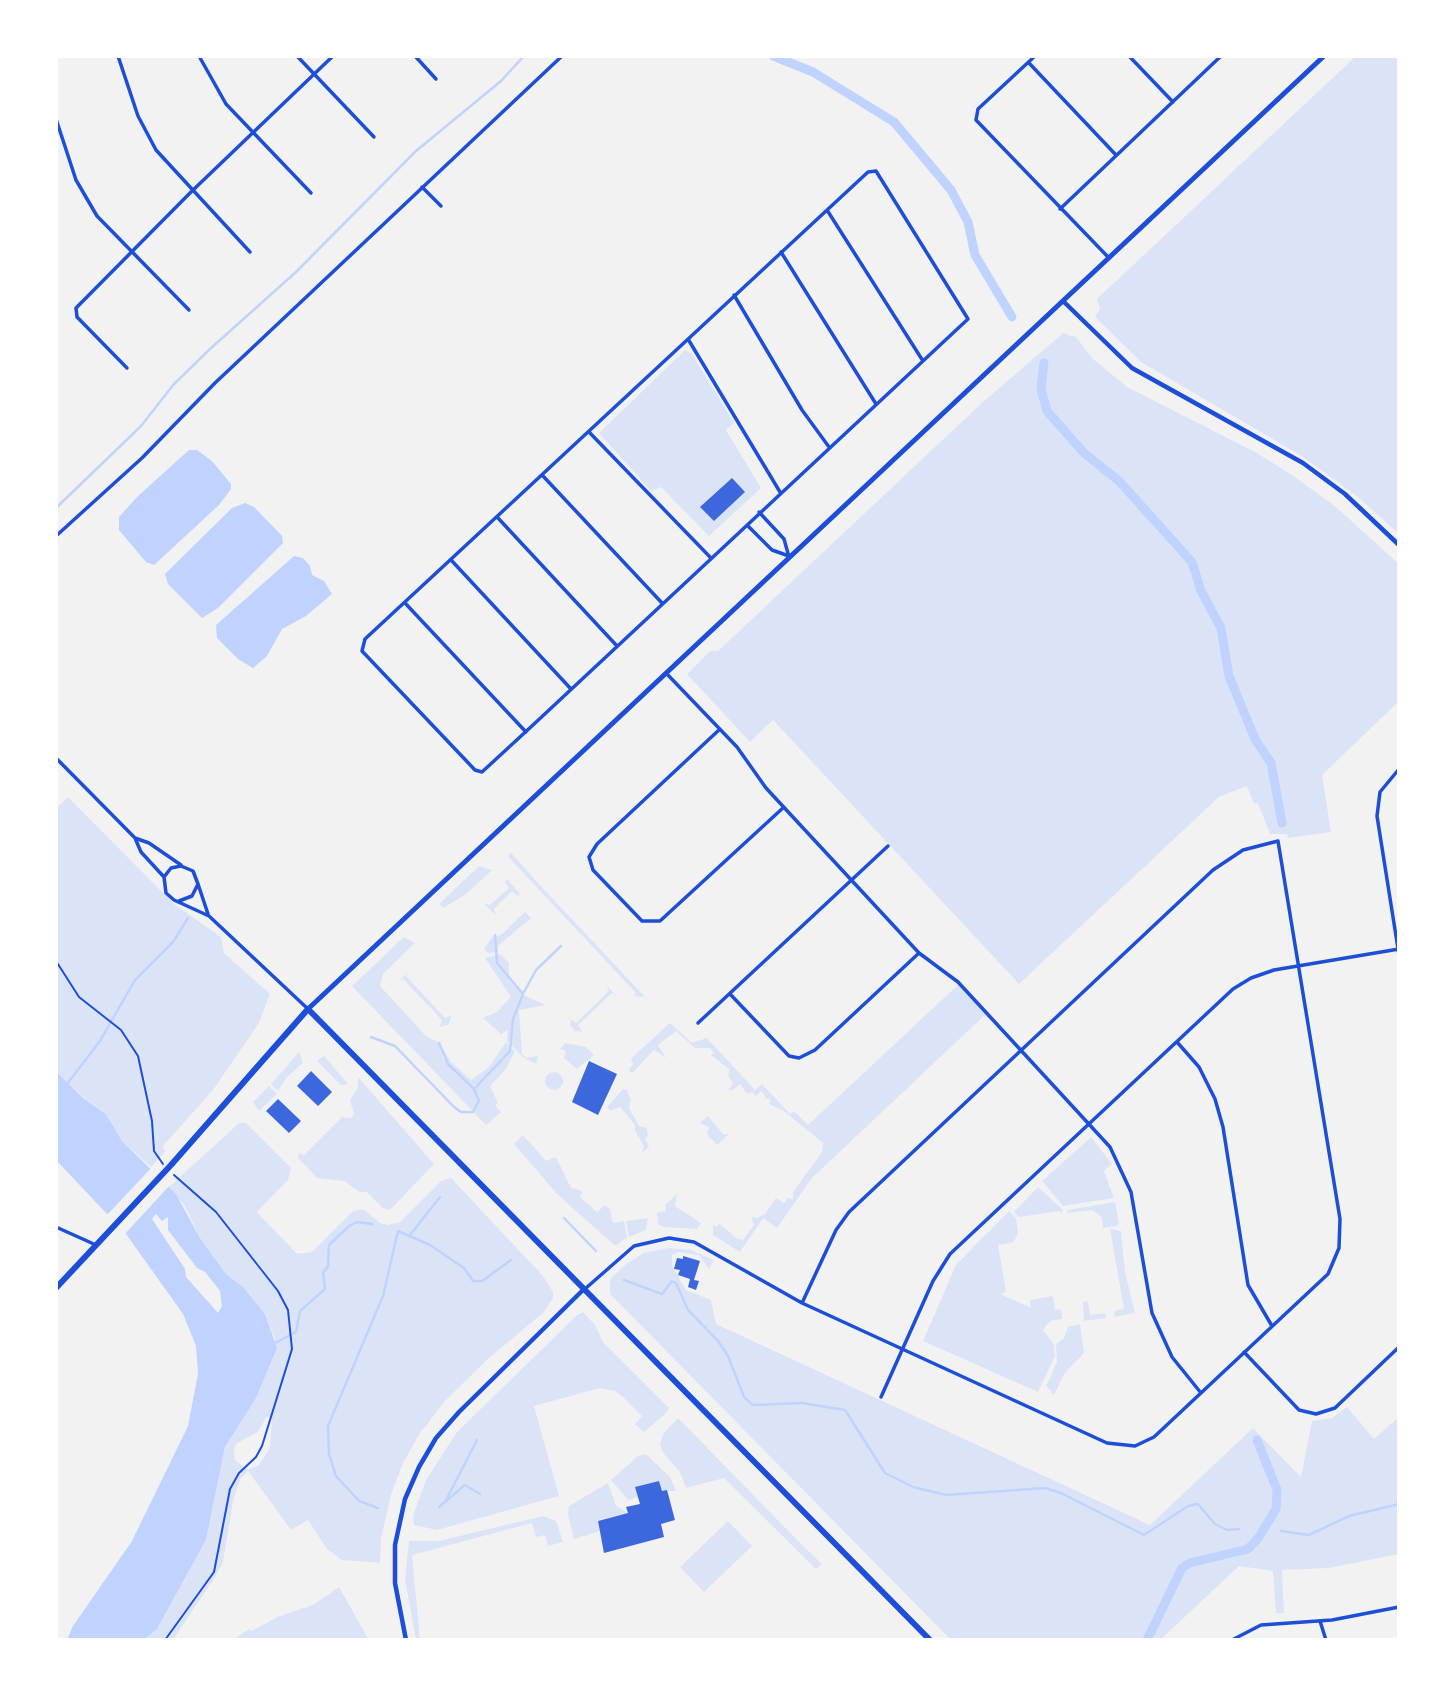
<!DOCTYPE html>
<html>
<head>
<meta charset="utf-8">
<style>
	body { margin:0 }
	#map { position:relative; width:1455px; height:1696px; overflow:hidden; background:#f2f2f2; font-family:Quicksand,sans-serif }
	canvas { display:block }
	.frame { position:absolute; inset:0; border:58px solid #fff; pointer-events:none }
</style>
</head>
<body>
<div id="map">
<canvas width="1455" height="1696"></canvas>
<div class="frame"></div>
</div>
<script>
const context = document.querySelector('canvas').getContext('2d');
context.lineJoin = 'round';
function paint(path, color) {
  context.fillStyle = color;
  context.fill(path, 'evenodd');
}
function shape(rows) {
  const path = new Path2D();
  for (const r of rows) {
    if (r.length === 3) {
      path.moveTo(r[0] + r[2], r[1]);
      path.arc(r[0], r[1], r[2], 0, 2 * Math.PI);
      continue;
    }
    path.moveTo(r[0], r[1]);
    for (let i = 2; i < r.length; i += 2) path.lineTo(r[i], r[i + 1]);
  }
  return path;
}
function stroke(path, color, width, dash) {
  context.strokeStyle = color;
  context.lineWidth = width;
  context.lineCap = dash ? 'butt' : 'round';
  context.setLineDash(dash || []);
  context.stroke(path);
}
paint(shape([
	[1356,56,1399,56,1399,534,1358,497,1300,455,1141,362,1095,317,1100,309,1097,299],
	[1063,333,1076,337,1092,358,1127,387,1257,453,1295,477,1336,507,1399,564,1399,701,1322,775,1331,832,1288,838,1287,834,1270,834,1258,803,1254,804,1247,786,1219,797,1019,984,773,720,750,742,687,674,710,651,718,651,984,401],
	[685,350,692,354,734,423,726,430,761,488,709,536,661,487,651,491,599,433],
	[68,797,174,904,221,937,224,953,270,994,259,1023,213,1090,163,1146,165,1152,151,1167,122,1141,106,1114,84,1098,56,1071,56,805,60,805],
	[511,853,538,883,645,997,634,996,636,993,512,861,508,856],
	[479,866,492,870,465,895,443,908,439,904],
	[507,879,520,894,518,896,512,891,494,909,496,916,484,903,490,905,509,888,505,882],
	[525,912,531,918,498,946,498,952,488,953,484,949,492,937,501,935],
	[404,937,415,943,383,974,380,986,426,1036,438,1042,443,1058,456,1074,474,1090,481,1081,473,1087,455,1071,443,1055,440,1043,450,1061,471,1080,489,1067,506,1042,515,1052,505,1070,490,1086,498,1103,495,1105,501,1112,486,1125,352,986],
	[500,954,509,963,509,979,523,995,546,1005,519,1010,522,1054,526,1058,538,1056,536,1064,523,1057,507,1041,508,1030,501,1034,483,1018,497,1012,511,997,485,958],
	[410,970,406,976,445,1018,452,1015,448,1025,439,1027,442,1020,403,979,397,983],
	[959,984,987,1013,812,1178,777,1228,763,1218,740,1252,713,1235,713,1225,717,1227,719,1223,737,1239,743,1240,754,1225,751,1216,756,1218,765,1214,776,1198,784,1203,788,1198,793,1199,793,1192,822,1152,823,1143,784,1111,769,1104,771,1101,768,1098,764,1099,766,1097,761,1091,756,1096,752,1092,747,1094,740,1084,733,1090,728,1090,733,1084,728,1075,730,1070,711,1055,714,1053,710,1048,695,1048,676,1031,658,1045,666,1058,654,1050,632,1073,629,1070,633,1064,631,1059,638,1052,670,1023,692,1043,707,1038,755,1090,762,1084,790,1114,794,1111,808,1125],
	[606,985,618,998,612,993,578,1025,582,1032,575,1031,570,1025,571,1019,576,1023,609,991],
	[565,1043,586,1047,594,1055,577,1069,564,1058,566,1051,560,1049],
	[299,1052,303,1063,286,1078,278,1091,271,1084],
	[324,1056,347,1083,346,1085,341,1085,317,1061],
	[554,1081,9],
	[358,1077,434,1164,390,1210,383,1208,367,1192,360,1192,344,1181,317,1178,298,1158,299,1153,304,1155,342,1117,352,1118,354,1113,350,1101,358,1087],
	[269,1086,277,1094,259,1111,253,1102],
	[623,1089,627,1090,631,1100,629,1108,639,1126,647,1128,648,1136,645,1139,649,1147,641,1154,644,1146,635,1131,635,1125,620,1107,610,1111,607,1107],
	[708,1116,724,1135,730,1133,717,1145,707,1134,709,1127,700,1123],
	[239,1123,246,1123,291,1168,288,1180,257,1212,297,1254,312,1252,353,1211,363,1209,380,1223,388,1225,400,1222,441,1181,451,1178,543,1276,553,1292,553,1298,544,1312,489,1358,446,1400,420,1433,403,1463,391,1495,381,1539,380,1563,342,1560,327,1549,308,1520,291,1530,248,1471,240,1479,233,1501,223,1562,215,1577,173,1640,143,1640,157,1629,206,1540,225,1447,255,1400,275,1339,265,1314,244,1288,226,1274,200,1238,185,1206,169,1187],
	[266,1417,272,1418,270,1448,259,1465,248,1470,235,1460,234,1448,237,1443,258,1432],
	[523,1135,546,1161,556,1157,571,1188,583,1191,580,1197,597,1212,605,1205,610,1209,613,1223,624,1221,627,1237,616,1246,613,1244,557,1194,514,1144],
	[1091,1137,1112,1164,1104,1171,1114,1198,1063,1206,1042,1181],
	[1038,1187,1062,1209,1062,1214,1060,1211,1019,1217,1014,1212],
	[677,1194,675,1206,701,1223,697,1229,663,1227,658,1224,657,1213,666,1211,665,1205],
	[1115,1202,1119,1223,1116,1226,1103,1228,1102,1218,1093,1210,1067,1213,1068,1210],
	[1009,1211,1016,1218,1018,1232,1014,1242,998,1245,1006,1292,1000,1294,1031,1308,1030,1300,1053,1296,1055,1310,1061,1309,1062,1319,1050,1321,1043,1330,1054,1344,1055,1356,1038,1392,923,1341,956,1265],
	[648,1218,646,1230,629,1237,626,1221],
	[1110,1229,1121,1231,1125,1272,1135,1313,1115,1317,1114,1311,1124,1309],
	[669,1248,691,1250,714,1260,709,1269,699,1255,678,1252,672,1255,672,1266,686,1290,711,1300,716,1324,1150,1525,1253,1428,1301,1477,1312,1421,1332,1418,1347,1407,1374,1439,1399,1417,1399,1554,1329,1568,1282,1570,1284,1613,1276,1613,1273,1571,1239,1566,1160,1640,951,1640,610,1294,610,1279,625,1265,644,1253],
	[1088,1301,1090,1315,1105,1313,1106,1318,1084,1321,1083,1302],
	[583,1312,595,1325,603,1342,669,1408,666,1413,644,1432,635,1424,642,1416,624,1398,615,1391,600,1388,534,1406,559,1496,437,1530,414,1525,413,1516,426,1480,457,1432,576,1316],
	[1080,1324,1084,1353,1064,1374,1054,1395,1046,1386,1057,1362,1056,1344,1064,1338,1068,1327],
	[678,1418,802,1545,822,1564,816,1569,724,1478,686,1488,680,1472,664,1454,660,1445,663,1434],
	[646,1454,670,1477,676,1491,662,1491,659,1481,636,1487,638,1497,628,1500,611,1480,638,1456],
	[608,1483,616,1506,628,1513,598,1520,600,1531,574,1539,568,1515,569,1506],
	[543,1516,556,1521,563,1542,548,1546,545,1535,536,1537,532,1523,412,1555,420,1640,416,1640,405,1579,409,1541,439,1541],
	[728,1521,752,1546,704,1592,680,1567],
	[339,1587,369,1640,233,1640,249,1629,251,1631,280,1616,313,1605]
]), '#dbe4f7');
paint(shape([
	[189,450,197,450,212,461,231,484,231,489,219,505,154,565,146,562,119,530,119,517,137,497],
	[245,503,254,507,282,536,283,543,218,608,202,618,168,584,165,574,232,508],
	[294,556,303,558,310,566,312,575,324,581,332,594,306,616,282,629,267,656,253,668,238,659,217,638,216,625],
	[56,1071,83,1098,106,1114,122,1141,176,1194,200,1238,226,1274,244,1288,265,1314,277,1348,255,1400,225,1447,206,1540,157,1629,143,1640,67,1640,73,1626,132,1541,188,1426,198,1374,196,1346,183,1314,126,1234,56,1160],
	[156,1214,162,1221,168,1217,168,1230,197,1268,205,1272,220,1291,222,1306,218,1313,186,1277,185,1269,152,1219]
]), '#bfd3fe');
paint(shape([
	[154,1165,171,1184,123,1236,106,1216]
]), '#f2f2f2');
stroke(shape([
	[56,508,141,426,174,384,210,349,296,272,416,151,501,81,524,56],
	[524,992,536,970,561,946],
	[371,1037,395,1046,454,1107,461,1112,473,1112,479,1101,474,1089,448,1064,439,1043],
	[67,1084,100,1041,135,980,173,942,188,918],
	[474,1089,510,1051,513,1019,523,994,497,963,495,935],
	[564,1218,596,1251],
	[410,1235,440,1197],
	[624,1280,662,1294,672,1281,676,1283,688,1310,718,1341,728,1356,744,1397,753,1405,802,1403,845,1410,885,1473,913,1487,946,1495,1045,1488,1061,1493,1144,1535,1188,1506,1198,1504,1215,1524,1227,1530,1239,1529],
	[275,1343,296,1332,300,1311,325,1289,323,1273,328,1266,329,1245,349,1226,357,1222,372,1224],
	[445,1502,477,1440],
	[439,1507,465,1485,480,1494],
	[378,1508,359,1501,336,1476,329,1454,328,1426,383,1296,398,1231,430,1245,464,1268,473,1281,482,1281,511,1260],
	[1281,1531,1309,1535,1349,1516,1399,1504]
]), '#bfd3fe', 2.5);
stroke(shape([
	[773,56,813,72,894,122,951,190,968,222,975,255,1012,317],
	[1044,363,1041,389,1047,411,1084,453,1119,481,1192,562,1201,591,1221,628,1229,676,1255,739,1271,763,1282,823],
	[1147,1640,1182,1568,1190,1563,1248,1549,1259,1537,1276,1509,1277,1490,1257,1440]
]), '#bfd3fe', 9);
paint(shape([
	[732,478,745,492,714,521,700,507],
	[589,1061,617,1074,598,1115,572,1102],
	[311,1071,332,1092,318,1106,297,1086],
	[278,1099,301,1121,289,1133,266,1111],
	[683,1256,700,1261,694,1280,699,1281,696,1290,688,1287,690,1279,678,1275,680,1270,674,1269,677,1258,683,1259],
	[659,1481,662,1491,667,1490,675,1520,661,1524,664,1537,604,1553,598,1521,628,1513,626,1507,640,1504,635,1487]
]), '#3d67dc');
stroke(shape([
	[56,961,79,997,121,1030,138,1056,152,1121,154,1151,163,1164],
	[165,1640,214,1572,230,1489,239,1473,256,1457,262,1446,292,1349,288,1310,278,1291,216,1212,174,1175]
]), '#1d4ed8', 2);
stroke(shape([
	[118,56,138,116,156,150,250,252],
	[199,56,226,104,311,193],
	[297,56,374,137],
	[415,56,436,79],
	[1035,56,978,109,976,120,1109,258],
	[1129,56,1173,102],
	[1029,63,1116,155],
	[56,119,76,180,97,216,189,310],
	[876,171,968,319,533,725,482,772,475,770,362,651,365,639,868,172,876,171],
	[422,187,441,206],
	[1060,209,1221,56],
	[827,210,923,361],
	[781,252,876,404],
	[734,295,802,410,829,447],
	[688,339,780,492],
	[127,368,77,317,76,308,192,191,333,56],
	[589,432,710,557],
	[543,476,662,603],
	[759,512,784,539,789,557],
	[498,518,617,646],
	[747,525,772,550,789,556],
	[56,536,142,458,215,383,562,56],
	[452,561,571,689],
	[405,603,526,732],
	[666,673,737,747,766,788,919,953,958,982,1110,1147,1131,1192,1152,1313,1172,1357,1201,1393],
	[720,729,597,844,589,857,593,870,642,921,660,921,784,807],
	[56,758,135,838,149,843,181,865],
	[1399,769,1380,792,1377,816,1399,955],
	[135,838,141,852,164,877],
	[198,884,208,914],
	[179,901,192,896,198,884,193,871,181,866,171,868,164,877,166,893,174,900,209,916,308,1009],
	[730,994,789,1056,799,1058,815,1050,919,953],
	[698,1023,888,846],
	[1177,1042,1199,1067,1215,1099,1223,1127,1248,1285,1272,1326],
	[56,1227,96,1245],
	[586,1288,634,1246,669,1238,694,1242,802,1303,1107,1443,1135,1446,1154,1437,1328,1274,1339,1248,1340,1219,1278,841,1243,850,1213,870,849,1212,836,1230,802,1303],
	[1244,1352,1299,1410,1316,1414,1335,1408,1399,1347],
	[881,1397,933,1281,950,1254,1233,989,1251,978,1274,970,1399,949],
	[1320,1621,1326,1640],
	[1232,1640,1261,1625,1332,1620,1399,1607]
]), '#1d4ed8', 3.5);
stroke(shape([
	[1063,301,1132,368,1303,463,1345,494,1399,545],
	[406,1640,395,1583,395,1545,405,1499,419,1467,436,1438,459,1412,584,1289]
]), '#1d4ed8', 4.5);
stroke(shape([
	[308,1009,1324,56]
]), '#1d4ed8', 5);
stroke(shape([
	[56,1288,171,1165,308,1009,930,1640]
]), '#1d4ed8', 6);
</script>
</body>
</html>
